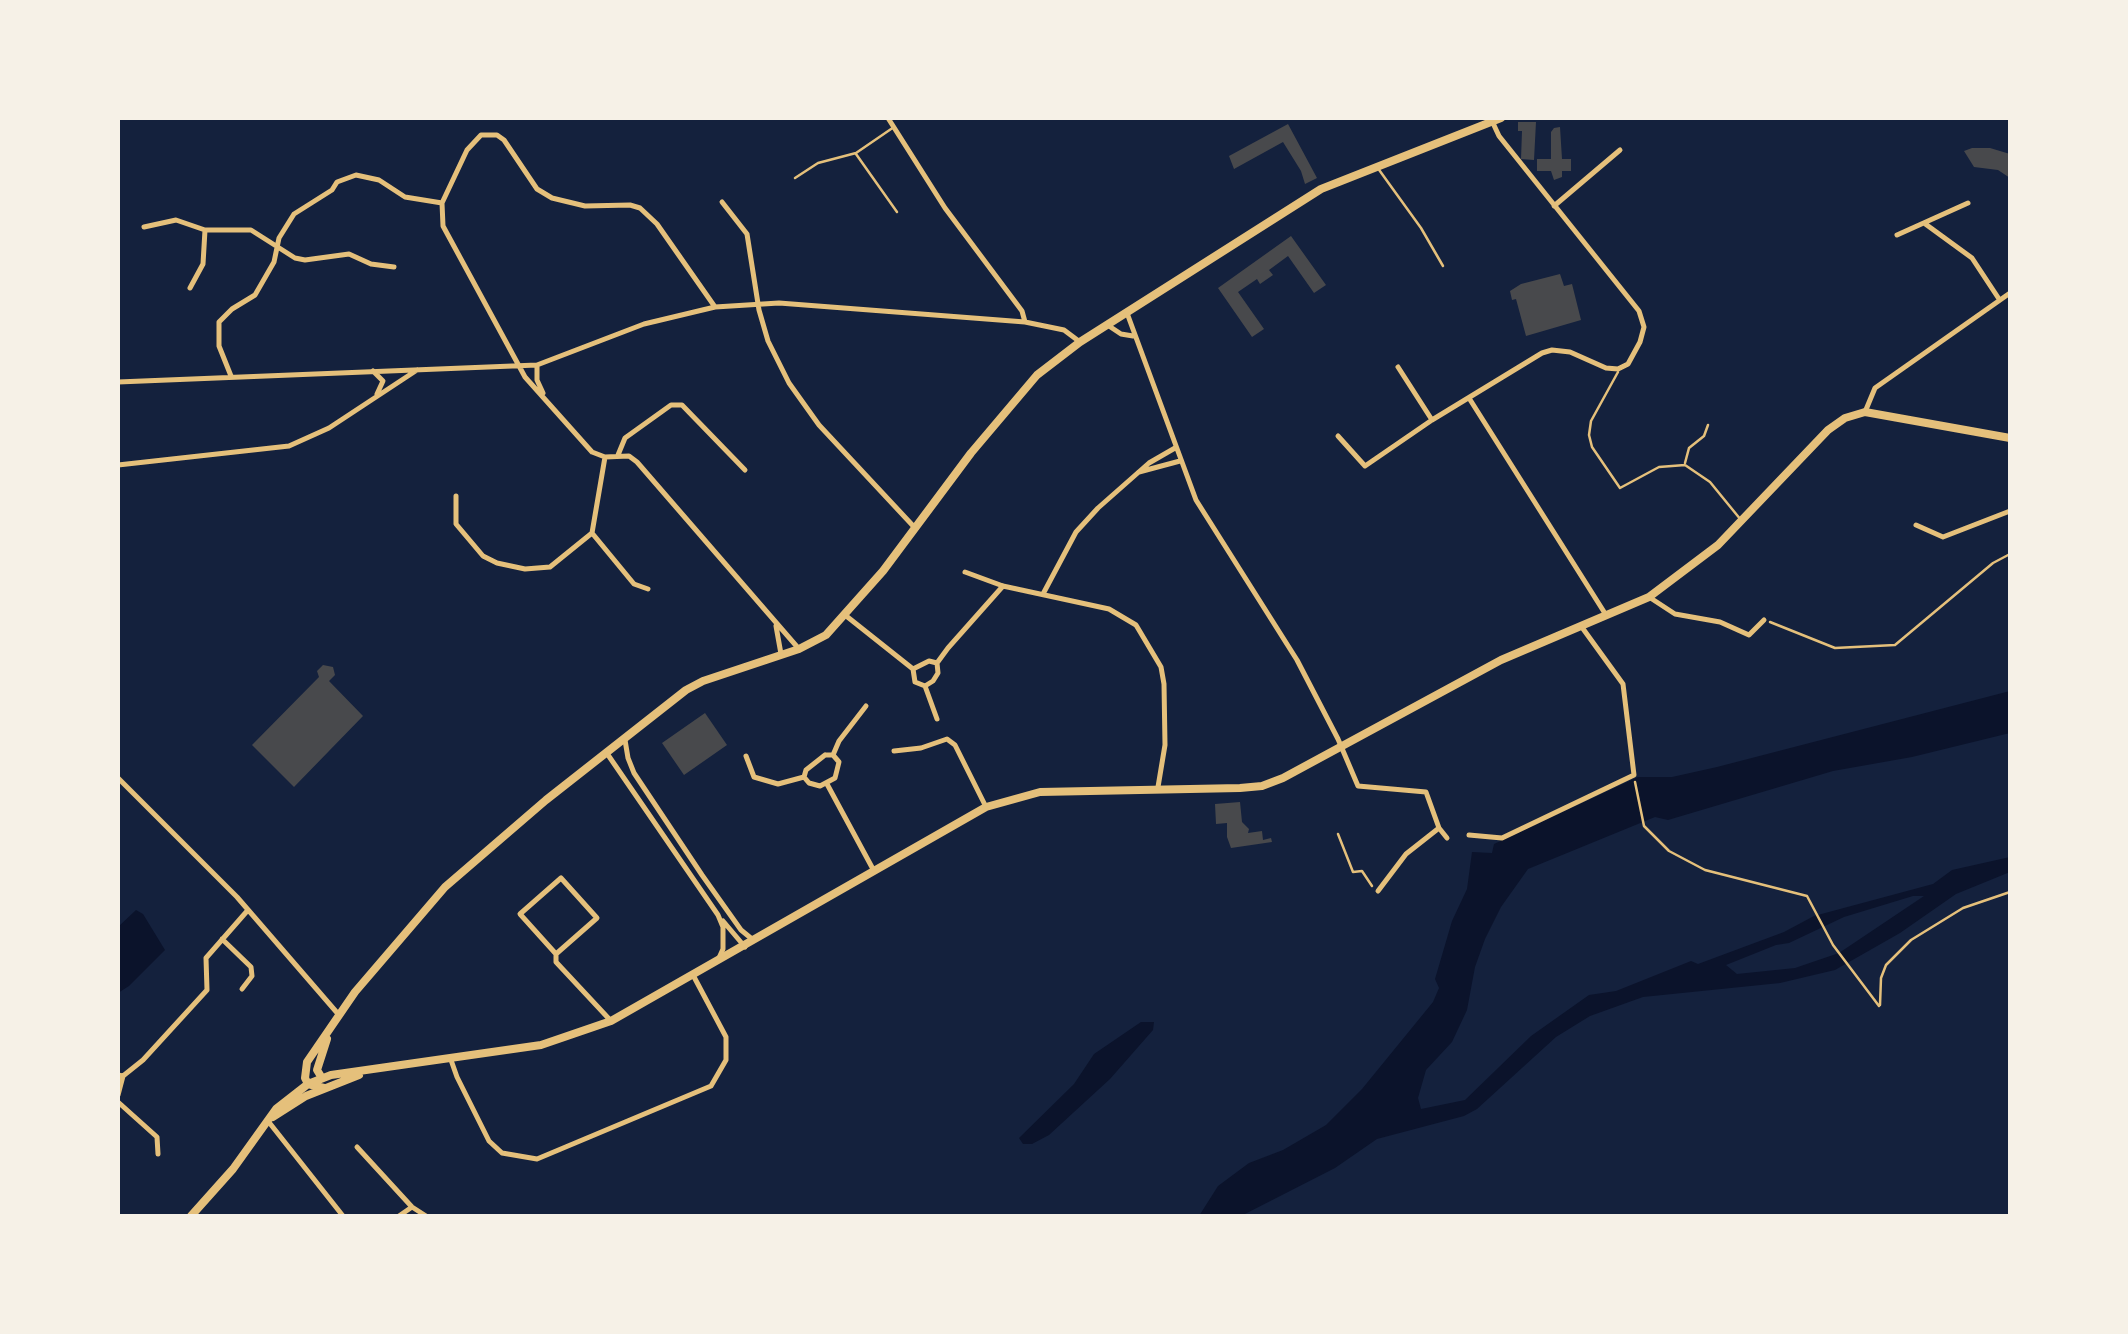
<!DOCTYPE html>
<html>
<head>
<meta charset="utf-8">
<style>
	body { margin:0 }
	#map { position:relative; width:2128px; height:1334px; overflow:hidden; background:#14213d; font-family:Karla,sans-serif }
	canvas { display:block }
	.frame { position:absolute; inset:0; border:120px solid #f6f1e7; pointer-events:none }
</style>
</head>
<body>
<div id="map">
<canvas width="2128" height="1334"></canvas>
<div class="frame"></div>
</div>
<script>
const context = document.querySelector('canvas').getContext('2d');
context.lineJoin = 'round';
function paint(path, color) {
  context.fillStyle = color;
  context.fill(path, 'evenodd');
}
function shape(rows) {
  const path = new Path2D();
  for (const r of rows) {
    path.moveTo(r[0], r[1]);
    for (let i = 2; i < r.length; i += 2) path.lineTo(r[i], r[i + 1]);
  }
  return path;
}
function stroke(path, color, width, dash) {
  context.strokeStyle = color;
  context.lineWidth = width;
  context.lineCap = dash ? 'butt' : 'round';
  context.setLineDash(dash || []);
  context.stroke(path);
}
paint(shape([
	[2010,691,2010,733,1912,757,1833,771,1668,820,1655,817,1528,869,1501,907,1485,939,1475,967,1467,1010,1452,1042,1426,1070,1418,1098,1421,1109,1465,1100,1531,1036,1589,995,1616,991,1691,961,1698,964,1784,932,1814,916,1933,884,1952,870,2010,857,2010,872,1956,894,1900,933,1835,970,1780,983,1643,997,1590,1016,1556,1037,1477,1109,1464,1116,1377,1139,1335,1168,1241,1216,1199,1216,1218,1186,1249,1163,1283,1150,1326,1125,1362,1089,1433,1002,1439,988,1435,979,1452,921,1467,889,1472,852,1492,853,1494,844,1638,777,1672,777,1717,767],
	[1913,896,1924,896,1839,953,1795,968,1737,974,1726,965,1776,945,1789,943,1844,917],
	[136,910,143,914,165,950,129,986,118,993,118,927],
	[1141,1022,1154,1022,1153,1030,1110,1079,1049,1135,1032,1144,1023,1144,1019,1138,1074,1084,1094,1054]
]), '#0b132b');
paint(shape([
	[1518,122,1536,122,1534,160,1521,159,1522,131,1518,131],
	[1288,124,1317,178,1305,184,1301,171,1283,142,1234,169,1229,156],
	[1560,127,1562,159,1571,159,1571,171,1562,171,1562,177,1554,180,1551,171,1537,171,1537,159,1551,159,1551,132,1554,128],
	[1972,148,1990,148,2010,154,2010,178,1998,170,1974,167,1964,151],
	[1291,236,1326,285,1314,293,1288,256,1269,270,1273,275,1260,284,1257,279,1238,292,1264,329,1252,337,1218,288],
	[1560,274,1564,286,1572,284,1581,320,1526,336,1516,299,1512,300,1510,291,1521,284],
	[323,665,333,667,335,675,329,681,363,716,294,787,252,745,319,677,317,671],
	[705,713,727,745,684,775,662,743],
	[1240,802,1242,822,1249,829,1248,833,1262,831,1263,840,1271,838,1272,842,1231,848,1227,837,1227,823,1216,824,1215,804]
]), '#48494c');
stroke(shape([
	[1770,622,1835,648,1895,645,1993,563,2010,554],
	[1635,782,1644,826,1669,851,1705,870,1807,896,1833,945,1879,1006],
	[1338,834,1353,872,1362,871,1372,886],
	[1880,1005,1881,978,1886,965,1911,940,1963,908,2010,892]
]), '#e5c07b', 2.5);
stroke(shape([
	[856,154,897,212],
	[1377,167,1421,228,1443,266],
	[795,178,818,163,856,153,894,127],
	[1618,372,1591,421,1589,435,1592,447,1620,488,1659,467,1685,465,1710,482,1741,520],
	[1685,463,1689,448,1704,436,1708,425]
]), '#e5c07b', 2.5);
stroke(shape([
	[888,118,945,208,1022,311,1025,322],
	[722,202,747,234,759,310,768,341,789,383,819,425,916,529],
	[1554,206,1620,150],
	[1924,223,1972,258,1999,299],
	[144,227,176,220,205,230,251,230,295,258,305,260,349,254,371,264,394,267],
	[1897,235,1968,203],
	[190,288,203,264,205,230],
	[715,307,657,224,640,208,630,205,585,206,552,198,537,189,504,140,497,135,481,135,467,150,442,203,443,226,525,377,592,452,605,457,629,456,637,462,799,649],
	[1127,313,1196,500,1297,660,1338,739,1358,786,1426,792,1439,828,1447,838],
	[1109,326,1121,334,1133,336],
	[537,365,537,380,543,393],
	[1398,367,1432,420,1542,353,1552,350,1570,352,1606,368,1618,369,1628,364,1640,342,1644,327,1639,311,1499,136,1492,121],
	[373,371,383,381,377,394],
	[231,376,219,346,219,322,232,309,255,295,274,262,279,238,294,214,332,190,337,182,356,175,379,180,405,197,442,203],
	[118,382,537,365,644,324,715,307,779,303,1025,322,1064,330,1080,342],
	[1469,398,1606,615],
	[1865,412,1875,388,2010,293],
	[1338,436,1365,466,1432,420],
	[618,455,625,438,671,405,682,405,745,470],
	[118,465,289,446,329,428,417,370],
	[1139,472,1180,461],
	[456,496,456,524,483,556,497,563,525,569,550,567,592,533,605,457],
	[1916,525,1943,537,2010,511],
	[592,533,634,584,648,589],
	[965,572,1003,586,1109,609,1136,625,1161,667,1164,684,1165,745,1158,787],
	[1043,594,1076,532,1098,508,1149,463,1175,448],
	[1649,597,1675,614,1720,622,1749,635,1764,620],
	[845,615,913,669],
	[776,626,781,654],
	[937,663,929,661,913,669,915,682,925,686,933,681,938,673,937,663,948,648,1003,586],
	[925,686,937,719],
	[625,740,628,758,634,773,702,875,741,930,752,939],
	[894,751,921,748,947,739,955,745,986,807],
	[606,752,718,915,723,927,723,949,719,958],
	[825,755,833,755,839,762,835,778,820,786,809,783,804,777,806,770,825,755],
	[833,755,839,741,866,706],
	[746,756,754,777,778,784,804,777],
	[118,778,237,897,339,1015],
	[827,784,874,871],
	[1469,835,1502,838,1634,775,1623,684,1581,626],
	[1378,891,1406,854,1439,828],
	[723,921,745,947],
	[222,939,251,967,252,976,242,989],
	[556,954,597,918,561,878,520,914,556,954,556,962,611,1021],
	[451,1060,457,1077,489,1141,502,1153,537,1159,711,1086,726,1060,726,1037,693,975],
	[118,1075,123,1076,143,1060,207,990,206,958,248,910],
	[118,1095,123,1076],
	[118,1102,157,1137,158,1154],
	[268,1121,343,1216],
	[357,1147,412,1207,426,1216],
	[399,1216,412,1207]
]), '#e5c07b', 5);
stroke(shape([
	[322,1078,317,1070,327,1039],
	[324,1088,308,1084,305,1078,307,1062,355,992,445,887,546,800,686,690,703,681,799,649,826,635,883,571,971,453,1037,375,1080,342,1321,189,1501,118],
	[273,1117,306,1096,359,1075],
	[191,1216,233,1169,276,1109,308,1084,331,1075,541,1045,611,1021,986,807,1040,792,1240,788,1262,786,1283,778,1501,660,1649,597,1718,545,1828,430,1845,418,1865,412,2010,438]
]), '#e5c07b', 8);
</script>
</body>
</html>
